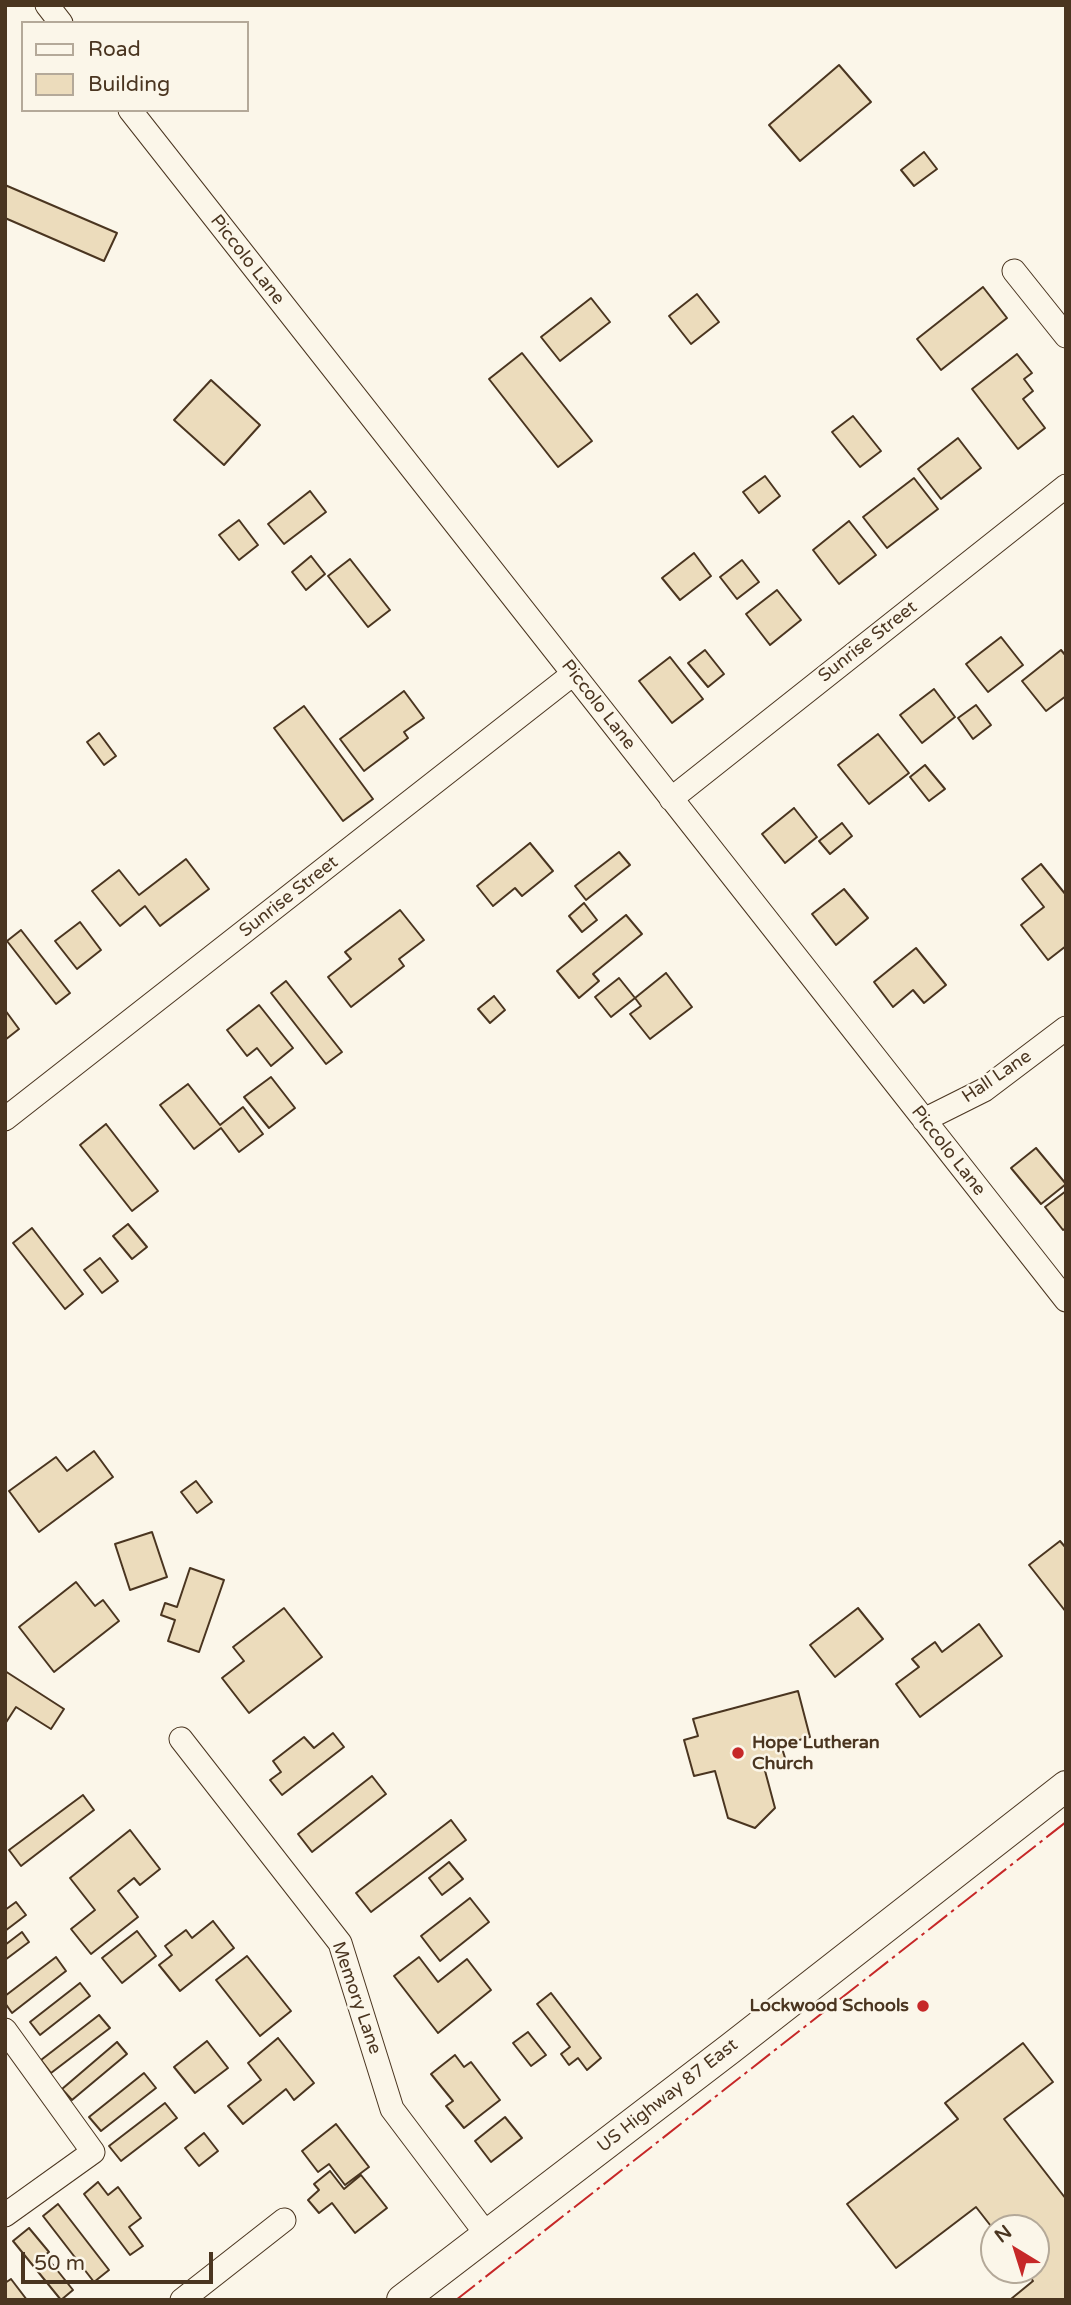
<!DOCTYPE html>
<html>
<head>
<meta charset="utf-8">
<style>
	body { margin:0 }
	#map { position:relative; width:1071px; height:2305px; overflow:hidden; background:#fbf6e9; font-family:"Varela Round",sans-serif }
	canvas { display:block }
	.frame { position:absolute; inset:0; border:7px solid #4a3520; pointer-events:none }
	.legend { position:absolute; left:21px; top:21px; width:228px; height:91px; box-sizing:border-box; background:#fbf6e9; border:2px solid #b4a999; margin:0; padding:9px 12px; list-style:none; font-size:21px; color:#4a3520 }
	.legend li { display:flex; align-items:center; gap:14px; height:35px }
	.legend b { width:35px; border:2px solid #b4a999 }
	.north { position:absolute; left:980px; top:2214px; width:70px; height:70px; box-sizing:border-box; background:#fbf6e9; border:2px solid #b4a999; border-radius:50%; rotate:322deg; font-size:19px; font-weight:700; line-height:28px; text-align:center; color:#4a3520 }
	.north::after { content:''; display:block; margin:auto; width:24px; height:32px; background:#c62828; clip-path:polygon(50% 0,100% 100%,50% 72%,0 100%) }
	.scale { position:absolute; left:21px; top:2252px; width:192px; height:32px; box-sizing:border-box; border:4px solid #4a3520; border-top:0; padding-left:9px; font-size:21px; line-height:24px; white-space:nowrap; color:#4a3520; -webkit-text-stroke:5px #fbf6e9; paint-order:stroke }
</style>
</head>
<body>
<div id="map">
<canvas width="1071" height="2305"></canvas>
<div class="frame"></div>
<ul class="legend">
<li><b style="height:9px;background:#fbf6e9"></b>Road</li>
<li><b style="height:19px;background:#ecdcbc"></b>Building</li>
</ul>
<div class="north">N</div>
<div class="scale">50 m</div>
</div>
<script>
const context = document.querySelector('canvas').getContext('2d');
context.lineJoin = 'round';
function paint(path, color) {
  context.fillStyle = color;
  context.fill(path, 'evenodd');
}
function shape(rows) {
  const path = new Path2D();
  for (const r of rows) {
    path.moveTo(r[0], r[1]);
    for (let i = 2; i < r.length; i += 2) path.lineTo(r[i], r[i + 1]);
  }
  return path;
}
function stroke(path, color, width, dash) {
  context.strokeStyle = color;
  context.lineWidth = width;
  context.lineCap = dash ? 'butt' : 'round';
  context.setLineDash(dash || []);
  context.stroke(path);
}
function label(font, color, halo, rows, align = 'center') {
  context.font = font + ' "Varela Round",sans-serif';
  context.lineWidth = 5;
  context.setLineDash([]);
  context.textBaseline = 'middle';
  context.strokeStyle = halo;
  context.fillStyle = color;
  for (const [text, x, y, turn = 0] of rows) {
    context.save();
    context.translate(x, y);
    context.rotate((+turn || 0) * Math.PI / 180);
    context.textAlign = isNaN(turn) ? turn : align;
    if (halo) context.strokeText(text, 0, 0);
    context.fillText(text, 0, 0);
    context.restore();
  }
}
const building = shape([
	[839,65,871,102,800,161,769,125,839,65],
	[924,152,937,169,914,186,901,170,924,152],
	[5,185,117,233,104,261,5,218,5,185],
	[983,287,1007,318,941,370,917,339,983,287],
	[697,294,719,322,691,344,669,316,697,294],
	[591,298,610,322,560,361,541,337,591,298],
	[522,353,592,441,558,467,489,379,522,353],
	[1017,354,1032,373,1024,379,1033,391,1023,399,1045,428,1018,449,972,389,1017,354],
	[211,380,260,425,224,465,174,420,211,380],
	[853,416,881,451,860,467,832,432,853,416],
	[958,438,981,468,941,499,918,469,958,438],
	[765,476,780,496,759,513,743,492,765,476],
	[914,478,938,509,887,548,863,517,914,478],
	[310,491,326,512,284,544,268,524,310,491],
	[239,520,258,545,239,560,219,535,239,520],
	[849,521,876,555,839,584,813,550,849,521],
	[694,553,711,576,680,600,662,578,694,553],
	[311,556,325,574,306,590,292,572,311,556],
	[350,559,390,610,368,627,328,576,350,559],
	[742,560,759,582,737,599,720,577,742,560],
	[777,590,801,620,770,645,746,614,777,590],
	[1001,637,1023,665,988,692,966,664,1001,637],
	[705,650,724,674,708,687,688,663,705,650],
	[1061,650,1066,656,1066,696,1046,711,1022,681,1061,650],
	[670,657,703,699,672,723,639,681,670,657],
	[934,689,955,717,922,743,900,715,934,689],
	[404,691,424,718,404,732,408,738,364,771,340,739,404,691],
	[976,705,991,725,973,739,958,718,976,705],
	[304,706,373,799,343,821,274,728,304,706],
	[99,733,116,756,104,765,87,742,99,733],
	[878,734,909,773,869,804,838,765,878,734],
	[925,765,945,789,929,801,910,777,925,765],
	[794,808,817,837,785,863,762,834,794,808],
	[842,823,852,836,830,854,819,841,842,823],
	[530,843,553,871,522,896,515,888,493,906,477,886,530,843],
	[619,852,630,865,586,900,575,886,619,852],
	[186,859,209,889,160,926,145,906,120,926,92,891,119,870,139,895,186,859],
	[1041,864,1066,895,1066,946,1048,960,1021,925,1044,907,1022,879,1041,864],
	[844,889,868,918,836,945,812,914,844,889],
	[584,903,597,920,582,932,569,916,584,903],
	[400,910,424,940,399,959,404,966,351,1007,328,977,351,959,345,952,400,910],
	[626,915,642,934,593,974,599,981,579,998,557,971,626,915],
	[80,922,101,950,77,969,55,941,80,922],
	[21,930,70,993,56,1004,7,941,21,930],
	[916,948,946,985,924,1003,913,990,893,1007,874,982,916,948],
	[666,973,692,1007,650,1039,630,1014,641,1006,635,998,666,973],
	[619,978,635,998,611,1017,595,997,619,978],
	[286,981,342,1052,326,1064,271,993,286,981],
	[494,996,505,1010,490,1023,478,1009,494,996],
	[259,1005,293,1048,271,1066,257,1048,247,1056,227,1030,259,1005],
	[5,1010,19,1029,5,1040,5,1010],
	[271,1077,295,1108,269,1128,244,1097,271,1077],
	[188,1084,220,1125,243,1107,263,1134,239,1152,221,1128,194,1149,160,1105,188,1084],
	[106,1124,158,1191,132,1211,80,1145,106,1124],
	[1036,1148,1066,1184,1041,1204,1011,1168,1036,1148],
	[1066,1191,1066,1228,1063,1230,1045,1207,1066,1191],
	[128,1224,147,1247,132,1259,113,1236,128,1224],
	[32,1228,83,1294,65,1309,13,1243,32,1228],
	[100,1258,118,1281,102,1293,84,1270,100,1258],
	[94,1451,113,1477,39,1532,9,1491,56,1457,67,1471,94,1451],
	[196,1481,212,1502,197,1513,181,1492,196,1481],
	[152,1532,167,1577,130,1590,115,1544,152,1532],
	[1060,1541,1066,1548,1066,1612,1029,1565,1060,1541],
	[190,1568,224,1580,199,1652,168,1641,175,1620,161,1615,165,1603,177,1607,190,1568],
	[76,1582,95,1606,103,1600,119,1621,54,1672,19,1627,76,1582],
	[284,1608,322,1657,249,1713,222,1678,244,1661,233,1647,284,1608],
	[858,1608,883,1639,835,1677,810,1645,858,1608],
	[979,1624,1002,1656,920,1717,896,1684,919,1667,912,1659,935,1642,942,1652,979,1624],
	[5,1671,64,1709,51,1729,16,1707,5,1724,5,1671],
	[798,1691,810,1737,781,1745,786,1761,764,1767,775,1808,755,1828,728,1818,715,1771,694,1776,684,1740,698,1736,693,1719,798,1691],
	[333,1733,344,1747,282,1795,270,1780,281,1772,273,1761,304,1737,314,1748,333,1733],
	[372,1776,386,1794,312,1852,298,1834,372,1776],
	[83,1795,94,1810,21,1866,9,1850,83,1795],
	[451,1820,466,1840,371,1912,356,1893,451,1820],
	[130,1830,160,1869,140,1885,134,1878,118,1891,138,1917,91,1954,71,1929,95,1910,70,1878,130,1830],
	[449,1862,463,1879,442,1895,429,1878,449,1862],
	[470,1898,489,1922,440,1961,421,1936,470,1898],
	[16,1902,26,1915,5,1931,5,1910,16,1902],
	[213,1921,234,1948,180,1991,159,1965,172,1955,165,1946,186,1930,192,1938,213,1921],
	[137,1931,156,1956,122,1983,102,1958,137,1931],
	[22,1932,29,1942,5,1960,5,1945,22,1932],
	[247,1956,291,2011,260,2036,216,1980,247,1956],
	[56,1957,66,1971,12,2013,5,2003,5,1996,56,1957],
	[419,1957,438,1982,467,1959,491,1990,438,2033,394,1976,419,1957],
	[80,1983,90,1996,40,2035,30,2022,80,1983],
	[551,1993,601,2058,587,2070,578,2058,569,2065,561,2054,570,2047,537,2004,551,1993],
	[99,2015,110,2028,51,2073,41,2060,99,2015],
	[528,2032,546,2055,531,2066,513,2043,528,2032],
	[278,2038,314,2083,294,2100,286,2089,243,2124,228,2106,261,2080,248,2063,278,2038],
	[207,2041,228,2068,195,2093,174,2067,207,2041],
	[117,2042,127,2054,72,2100,62,2089,117,2042],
	[1023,2043,1053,2082,1004,2119,1066,2199,1066,2300,1011,2299,1033,2281,1025,2270,1036,2270,1036,2228,994,2228,994,2230,976,2207,896,2268,847,2204,958,2119,945,2103,1023,2043],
	[455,2055,464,2067,471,2062,500,2100,464,2128,446,2106,453,2101,431,2074,455,2055],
	[144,2073,156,2088,101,2131,89,2117,144,2073],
	[165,2103,177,2118,121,2161,109,2146,165,2103],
	[505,2117,522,2138,491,2162,475,2141,505,2117],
	[336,2124,369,2167,345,2185,329,2164,318,2172,302,2151,336,2124],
	[204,2133,218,2151,199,2166,185,2148,204,2133],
	[330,2171,344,2189,361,2175,387,2208,355,2233,332,2203,319,2213,308,2200,319,2190,314,2184,330,2171],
	[98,2182,108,2195,118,2187,141,2218,129,2227,143,2246,130,2255,84,2194,98,2182],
	[58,2204,109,2270,94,2282,43,2216,58,2204],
	[29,2228,49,2252,45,2255,73,2290,61,2300,13,2241,29,2228],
	[11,2279,27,2300,7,2300,5,2297,5,2283,11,2279]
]);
paint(building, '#ecdcbc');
stroke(building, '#4a3520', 2);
const minor = shape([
	[47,5,61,23],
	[130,110,1066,1300],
	[1014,271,1066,336],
	[671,799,1066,486],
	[5,1119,573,674],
	[924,1120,984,1090,1066,1028],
	[181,1739,340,1943,392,2109,487,2235],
	[5,2030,93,2152,5,2215],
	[182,2300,284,2220]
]);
const tertiary = shape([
	[402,2300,731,2048,1066,1786]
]);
stroke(minor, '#4a3520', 25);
stroke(tertiary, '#4a3520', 32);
stroke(minor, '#fbf6e9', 23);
stroke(tertiary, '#fbf6e9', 30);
stroke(shape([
	[456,2300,1066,1822]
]), '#c62828', 2, [24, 5, 3.5, 5]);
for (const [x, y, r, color] of [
	[738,1753,7,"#c62828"],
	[923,2006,7,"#c62828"]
]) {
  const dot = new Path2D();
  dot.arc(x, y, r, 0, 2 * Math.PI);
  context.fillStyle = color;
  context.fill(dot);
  stroke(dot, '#fbf6e9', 2.5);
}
label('18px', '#4a3520', '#fbf6e9', [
	["Piccolo Lane",247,260,52],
	["Sunrise Street",868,642,-38],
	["Piccolo Lane",598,705,52],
	["Sunrise Street",289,897,-38],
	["Hall Lane",997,1077,-34],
	["Piccolo Lane",948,1151,52],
	["Memory Lane",356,1998,71],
	["US Highway 87 East",668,2096,-38]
]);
label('bold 18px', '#4a3520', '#fbf6e9', [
	["Hope Lutheran",752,1743],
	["Church",752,1764],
	["Lockwood Schools",909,2006,"right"]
], 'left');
</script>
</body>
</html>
